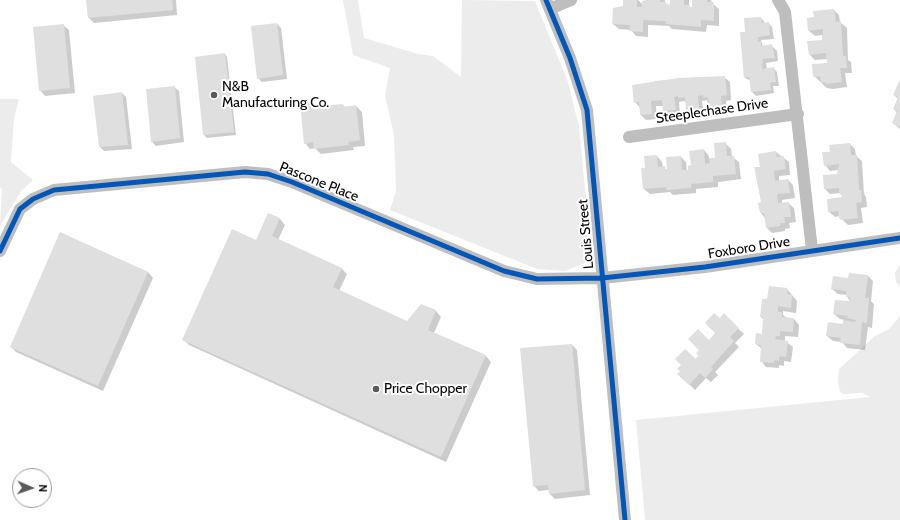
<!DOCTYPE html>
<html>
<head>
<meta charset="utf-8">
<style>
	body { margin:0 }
	#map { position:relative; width:900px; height:520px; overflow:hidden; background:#fff; font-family:Cabin,sans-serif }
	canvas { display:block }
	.north { position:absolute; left:12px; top:468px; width:40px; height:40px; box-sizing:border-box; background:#fff; border:1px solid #999; border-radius:50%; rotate:92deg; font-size:11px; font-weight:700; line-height:16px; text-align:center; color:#000 }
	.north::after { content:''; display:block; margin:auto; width:14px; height:18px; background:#595959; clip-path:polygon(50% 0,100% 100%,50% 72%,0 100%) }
</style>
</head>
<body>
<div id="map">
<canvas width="900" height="520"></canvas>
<div class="north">N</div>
</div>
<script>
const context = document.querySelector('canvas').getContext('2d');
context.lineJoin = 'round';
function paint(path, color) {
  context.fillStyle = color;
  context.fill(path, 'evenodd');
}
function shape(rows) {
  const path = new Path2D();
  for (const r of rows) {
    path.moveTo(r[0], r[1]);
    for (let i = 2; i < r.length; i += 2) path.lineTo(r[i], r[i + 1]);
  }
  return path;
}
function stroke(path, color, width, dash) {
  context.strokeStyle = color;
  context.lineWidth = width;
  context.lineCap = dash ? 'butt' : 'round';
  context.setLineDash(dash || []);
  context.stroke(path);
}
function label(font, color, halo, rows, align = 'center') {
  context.font = font + ' Cabin,sans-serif';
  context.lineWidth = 4;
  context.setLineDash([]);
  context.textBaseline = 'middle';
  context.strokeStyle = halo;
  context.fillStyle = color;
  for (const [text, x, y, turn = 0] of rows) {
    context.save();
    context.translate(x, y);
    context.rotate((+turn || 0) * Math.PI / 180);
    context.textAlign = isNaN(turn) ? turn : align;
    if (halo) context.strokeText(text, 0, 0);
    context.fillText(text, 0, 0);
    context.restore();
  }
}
paint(shape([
	[343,0,358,0,364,38,418,54,433,56,461,77,462,0,535,1,568,82,579,127,591,252,585,263,565,271,537,269,390,210,396,191,394,135,385,96,390,68,353,55],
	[0,99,19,99,14,119,11,162,33,180,21,191,0,226,2,190,0,187],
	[900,264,900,286,896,282,895,273],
	[900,316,900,520,645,520,636,420,870,397,862,393,843,394,840,391,838,382,839,369,875,336,889,329]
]), '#ececec');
paint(shape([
	[87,0,176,0,177,15,94,23,89,18],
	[624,0,638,0,643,5,647,0,665,0,665,3,671,6,671,0,689,0,689,6,693,9,693,0,711,0,712,3,719,9,719,26,707,25,706,32,672,29,669,26,648,25,648,37,636,36,631,30,619,29,613,24,624,7],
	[834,10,839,15,840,22,847,28,848,60,851,62,852,73,845,73,847,87,833,89,827,88,814,76,828,64,827,59,815,60,810,55,823,40,822,35,815,36,809,31,815,18],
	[761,18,765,23,768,23,772,27,774,39,761,40,763,47,773,47,777,51,778,61,766,63,767,69,773,68,777,72,779,86,773,86,774,93,756,96,752,92,751,81,745,78,746,33],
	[277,24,281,28,287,79,262,82,258,78],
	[63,25,69,30,75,93,45,96,40,90],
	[225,54,227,57,236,135,207,138,204,135,196,58],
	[724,77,730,82,731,100,726,101,727,113,716,115,710,109,707,100,702,101,704,114,693,116,687,110,687,102,684,101,679,102,680,115,669,116,664,111,663,106,656,106,657,119,646,120,641,115,640,108,635,102,655,83,655,81],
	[900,81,900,129,893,123,897,113,894,109,898,99,894,95],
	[174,87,179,91,184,142,156,146,152,142],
	[122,93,126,97,132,149,104,151,100,147,95,96],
	[309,102,315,108,343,105,345,107,356,106,362,112,365,146,353,147,354,150,321,154,315,148,310,149,305,143],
	[725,143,731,149,732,157,739,162,741,179,718,182,718,187,696,189,696,193,673,195,670,192,650,194,644,189,646,168,657,156,662,162,663,167,668,171,681,157,686,162,687,172,704,150,709,156,709,159,716,159],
	[850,144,855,149,856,156,862,161,864,194,866,197,867,207,861,208,863,223,848,225,839,216,835,217,829,212,843,198,840,193,830,194,825,189,838,175,839,170,830,171,825,165,831,152],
	[776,152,789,162,790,175,779,176,779,181,788,180,793,185,795,198,782,200,782,204,788,203,794,208,796,222,789,223,790,228,785,229,785,231,772,233,767,228,765,218,761,213,761,168],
	[269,214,280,219,285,225,278,240,342,269,347,274,339,291,407,322,421,305,436,311,441,317,434,333,486,356,491,362,446,462,189,345,184,340,256,241],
	[61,234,148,272,153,278,103,391,16,352,11,347],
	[868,276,873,281,871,301,874,304,872,328,868,327,865,350,847,348,842,342,833,341,827,336,844,325,844,320,840,319,834,314,850,303,847,295,838,294,832,289],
	[787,289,797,301,796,313,783,311,783,315,787,318,794,319,799,325,798,337,785,336,785,341,793,347,791,362,784,361,784,366,779,365,779,368,766,367,761,361,762,349,756,344,763,335,764,320,761,317,768,300],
	[724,315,744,334,735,343,739,347,715,372,718,375,711,382,706,378,695,390,679,374,700,355,717,333,720,320],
	[572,345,577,350,590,495,555,499,550,494,549,490,539,491,534,486]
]), '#0003');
paint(shape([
	[86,0,172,0,173,10,88,18],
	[623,0,637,0,637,7,642,7,642,1,646,0,660,0,660,2,666,2,666,4,670,5,670,0,684,0,684,5,690,5,689,7,692,7,692,0,707,0,707,2,714,2,714,21,701,20,701,27,666,24,666,21,643,20,643,32,629,31,630,25,612,24,613,8,623,6],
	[834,9,836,22,841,21,843,56,846,56,847,68,840,68,842,82,826,84,826,82,821,83,820,76,813,77,812,64,827,63,826,53,809,55,807,41,822,40,823,29,808,31,807,18,814,17,813,11],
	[761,17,762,23,769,22,770,35,758,37,758,42,761,41,761,46,772,44,775,58,763,59,762,69,774,67,776,82,770,83,771,90,751,92,749,77,744,78,740,32,745,32,744,18],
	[277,23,283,75,257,79,251,26],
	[64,24,70,88,39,91,33,27],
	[225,53,234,132,203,135,195,57],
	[725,76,727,95,721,96,722,108,710,110,708,97,703,98,703,95,698,96,699,109,686,111,685,97,678,98,678,96,674,97,676,110,663,111,662,100,651,101,652,114,640,115,639,102,634,103,632,85,678,78],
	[900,79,900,127,892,123,897,111,893,109,898,97,893,95],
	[175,86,180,138,151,142,146,89],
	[122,92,128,145,99,147,93,96],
	[310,101,310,107,343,104,344,107,356,105,360,140,348,142,349,145,314,149,313,142,304,144,300,102],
	[726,142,727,156,734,156,736,174,713,176,713,182,691,184,691,188,667,190,666,187,643,189,641,168,645,168,644,156,657,155,658,167,665,166,666,171,667,171,666,157,681,156,682,170,688,170,688,166,691,165,689,151,704,149,705,164,710,163,709,158,715,158,714,143],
	[850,143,851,155,857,155,859,190,861,190,862,202,856,203,858,218,841,220,839,218,838,211,828,212,827,199,842,197,841,193,839,194,839,188,824,189,823,175,837,174,839,164,824,166,822,152,830,152,829,145],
	[776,151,777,157,784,156,786,169,774,171,775,181,788,179,790,193,777,194,778,203,789,202,791,217,784,217,785,223,780,223,780,226,766,228,764,213,760,213,758,203,761,202,754,167,760,167,758,154],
	[268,213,280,218,272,236,342,268,333,287,407,321,421,304,436,310,428,330,486,355,441,457,182,340,232,229,256,240],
	[60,232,148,272,98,386,10,347],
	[849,273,868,275,865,298,869,298,867,323,862,322,860,345,840,343,841,338,826,336,828,322,843,324,843,320,855,322,856,320,847,318,848,316,833,314,835,300,849,301,850,297,846,297,846,291,831,289,833,276,848,278],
	[769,286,787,288,787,294,792,295,791,308,778,306,778,312,782,312,782,317,794,318,793,332,780,331,780,336,776,336,775,339,788,341,786,357,779,356,779,361,774,360,774,363,760,362,761,345,755,344,756,333,762,334,763,317,760,317,762,299,767,299],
	[714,313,720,318,724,313,739,328,730,337,734,341,711,367,713,369,705,378,700,373,689,385,677,374,680,371,677,369,681,365,675,359,685,349,696,359,699,356,696,353,699,350,688,339,698,329,709,340,715,333,705,323],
	[572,344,585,490,549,494,548,485,533,486,520,348]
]), '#dfdfdf');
stroke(shape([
	[546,0,570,58,587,110,625,520],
	[778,0,785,12,812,250],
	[550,9,571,0],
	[629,137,798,114],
	[0,251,20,209,33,199,54,190,245,172,268,174,292,182,504,271,537,279,602,278,705,267,900,238]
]), '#bebebe', 12);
stroke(shape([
	[546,0,570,58,587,110,625,520],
	[0,251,20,209,33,199,54,190,245,172,268,174,292,182,504,271,537,279,602,278,705,267,900,238]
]), '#0057b8', 5);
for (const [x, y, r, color] of [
	[214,95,4,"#595959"],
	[376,389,4,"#595959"]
]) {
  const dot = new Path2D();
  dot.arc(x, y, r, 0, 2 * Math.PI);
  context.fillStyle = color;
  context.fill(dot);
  stroke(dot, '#fff', 1.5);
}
label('14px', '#000', '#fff', [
	["N&B",222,87],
	["Manufacturing Co.",222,103],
	["Price Chopper",384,389]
], 'left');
label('14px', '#000', '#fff', [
	["Steeplechase Drive",712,111,-8],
	["Pascone Place",319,182,22],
	["Louis Street",586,234,-95],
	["Foxboro Drive",749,248,-9]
]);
</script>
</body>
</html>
